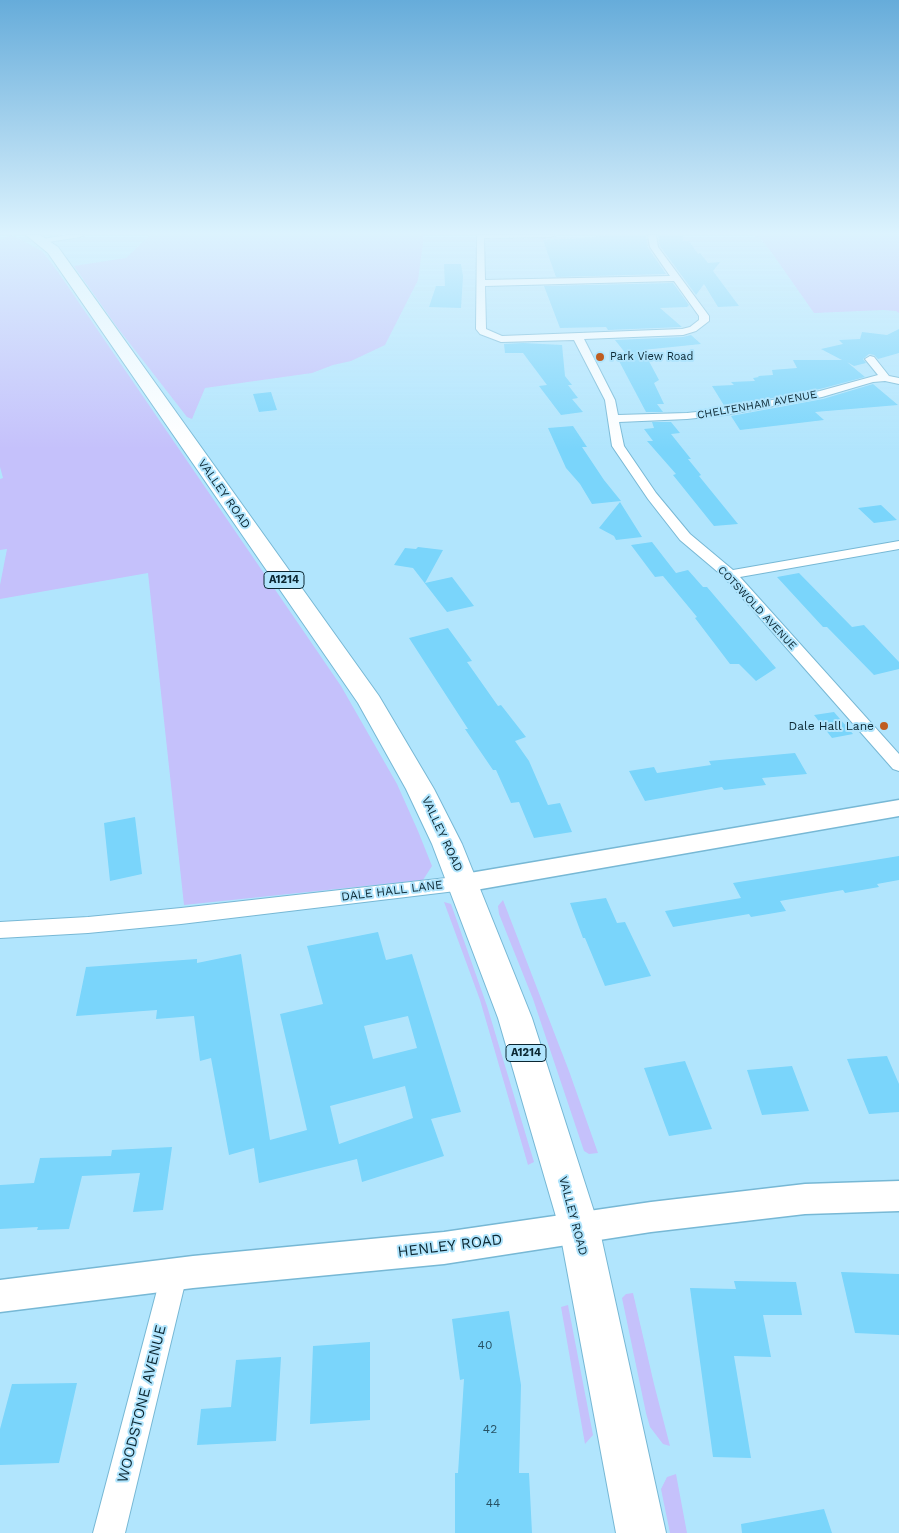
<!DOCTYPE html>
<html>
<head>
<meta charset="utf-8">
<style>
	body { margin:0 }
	canvas { display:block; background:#b1e5fd }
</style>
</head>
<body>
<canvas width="899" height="1533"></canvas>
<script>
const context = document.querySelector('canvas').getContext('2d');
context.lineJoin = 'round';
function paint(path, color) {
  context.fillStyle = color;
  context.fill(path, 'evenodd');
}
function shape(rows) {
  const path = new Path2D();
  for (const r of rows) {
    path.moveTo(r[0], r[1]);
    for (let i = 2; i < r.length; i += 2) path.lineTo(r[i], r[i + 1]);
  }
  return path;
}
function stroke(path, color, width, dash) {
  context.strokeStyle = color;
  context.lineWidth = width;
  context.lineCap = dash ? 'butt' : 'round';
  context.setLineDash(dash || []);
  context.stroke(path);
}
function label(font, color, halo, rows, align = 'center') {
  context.font = font + ' "Work Sans",sans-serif';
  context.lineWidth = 4;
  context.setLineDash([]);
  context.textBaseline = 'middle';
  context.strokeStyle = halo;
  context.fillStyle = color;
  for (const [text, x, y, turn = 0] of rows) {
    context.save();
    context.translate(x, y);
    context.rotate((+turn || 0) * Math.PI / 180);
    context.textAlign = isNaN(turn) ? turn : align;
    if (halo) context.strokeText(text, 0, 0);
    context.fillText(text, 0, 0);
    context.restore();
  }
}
paint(shape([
	[12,235,42,251,58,272,341,686,397,784,418,831,432,866,423,880,184,905,148,573,0,599,0,585,7,549,0,550,0,479,3,478,0,467,0,240],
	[150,235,424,235,418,280,385,345,351,361,333,365,312,373,205,388,192,419,187,417,117,327,74,266,126,258],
	[753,235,899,235,899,313,896,311,883,310,814,313,772,253,760,238],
	[503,900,569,1071,598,1153,589,1154,584,1151,533,999,499,914,498,906],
	[444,902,451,904,487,1006,534,1162,528,1165,480,1000],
	[633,1293,654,1384,670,1446,663,1444,650,1427,646,1413,622,1298,626,1294],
	[568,1305,593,1435,585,1444,561,1307],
	[676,1474,687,1533,670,1533,661,1489,667,1477]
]), '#c5c1fb');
paint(shape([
	[606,235,646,235,648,248,666,274,556,277,543,240,594,237],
	[658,235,683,235,683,241,689,241,698,254,700,253,708,263,720,262,713,271,739,306,718,307,704,284,696,295,660,246],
	[444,264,461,264,463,276,461,308,429,307,436,286,445,286],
	[673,283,689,305,687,307,660,308,682,327,608,330,606,327,560,328,544,286],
	[899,329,899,353,878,359,874,355,869,354,863,359,866,363,854,366,847,362,865,377,820,389,725,407,712,386,734,385,731,382,755,381,753,378,759,377,758,376,773,375,772,370,797,368,793,360,842,360,821,349,843,344,839,340,860,339,862,332,887,335],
	[691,335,701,344,643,350,659,380,654,383,664,404,657,404,663,412,646,412,619,361,621,361,620,360,630,359,615,340,683,337],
	[523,343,562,345,565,376,572,385,568,385,578,398,572,399,583,412,561,415,539,386,547,385,523,353,505,353,504,344],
	[873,384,898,405,815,412,824,420,740,430,731,416,823,399],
	[271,392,277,410,259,412,253,394],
	[652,422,671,422,680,433,671,434,691,459,688,459,701,475,699,476,738,524,714,526,673,475,676,474,647,441,653,441,644,429,654,428],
	[573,426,587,447,582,447,604,480,621,501,592,504,580,484,566,468,548,428],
	[620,502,642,537,616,540,614,536,599,528],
	[881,505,897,520,874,523,858,508],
	[652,542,676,573,688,570,703,587,707,587,776,668,756,681,739,664,730,664,695,618,697,617,663,576,655,577,631,545],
	[418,547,443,550,425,583,452,577,474,606,447,612,413,568,394,565,405,548,416,549],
	[799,573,852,627,864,625,899,662,899,669,874,675,827,627,823,627,777,577],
	[448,628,472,661,467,662,498,706,501,705,526,737,515,741,529,761,548,805,560,803,572,832,534,838,519,802,511,803,496,770,493,770,465,729,468,729,409,638],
	[834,712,853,734,832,738,814,715],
	[795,753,807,774,762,778,766,785,724,790,722,787,645,801,629,771,654,767,657,773,711,765,709,761],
	[135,817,142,874,110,881,104,823],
	[899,856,899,880,877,884,879,887,845,893,843,890,780,901,786,911,751,917,749,914,673,927,665,911,741,898,733,883],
	[606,898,617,923,625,922,651,976,605,986,585,938,583,938,570,903],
	[378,932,386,960,412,954,461,1112,431,1119,444,1156,362,1182,357,1159,259,1183,254,1148,229,1155,211,1058,200,1061,194,1016,156,1019,157,1010,76,1016,86,967,197,959,197,963,241,954,270,1140,307,1130,280,1014,323,1004,307,946],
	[408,1016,417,1048,373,1059,364,1026],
	[405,1086,413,1118,339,1144,330,1106],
	[887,1056,899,1084,899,1112,869,1114,847,1059],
	[685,1061,712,1129,669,1136,644,1068],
	[792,1066,809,1111,762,1115,747,1070],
	[172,1147,163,1210,133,1212,140,1173,82,1176,69,1229,37,1230,38,1227,0,1229,0,1185,34,1183,40,1158,111,1156,112,1150],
	[841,1272,899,1274,899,1335,855,1333],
	[734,1281,796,1282,802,1315,763,1315,771,1357,734,1356,751,1458,713,1457,690,1288,736,1289],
	[509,1311,521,1385,519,1473,529,1473,532,1533,455,1533,455,1473,458,1473,464,1379,460,1380,452,1319],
	[370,1342,370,1420,310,1424,313,1346],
	[281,1357,276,1441,197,1445,201,1409,231,1407,236,1360],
	[77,1383,59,1463,0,1465,0,1429,12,1384],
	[824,1509,832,1533,742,1533,741,1524]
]), '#7ad5fb');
const minor = shape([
	[68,235,84,235,80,237,42,243,38,241,42,239,68,235],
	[477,235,555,235,551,237,484,238,485,280,670,276,650,247,648,235,656,235,658,247,709,316,709,321,696,331,683,335,584,339,615,400,618,415,687,413,725,409,820,391,878,375,865,359,870,356,874,357,889,376,899,378,899,384,885,381,873,382,822,397,725,415,687,419,619,422,624,446,656,493,690,534,733,570,899,541,899,549,740,577,899,754,899,771,893,769,725,578,680,540,648,499,612,446,605,400,574,340,501,342,480,334,476,329,477,235],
	[674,281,699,316,699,320,690,327,682,329,502,336,486,329,485,286,674,281],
	[464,876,471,878,474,883,471,888,464,890,181,924,88,933,0,938,0,922,88,917,181,908,464,876],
	[174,1262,183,1266,187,1275,125,1533,93,1533,161,1275,165,1266,174,1262]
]);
const tertiary = shape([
	[899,800,899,816,464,892,456,889,452,883,456,877,464,874,899,800],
	[899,1181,899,1211,805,1214,651,1232,444,1264,193,1288,0,1312,0,1280,193,1256,444,1232,651,1202,805,1184,899,1181]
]);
const primary = shape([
	[26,235,40,235,58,247,379,696,434,789,462,844,532,1018,599,1227,666,1533,616,1533,559,1227,498,1018,432,844,406,789,358,703,48,253,26,235]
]);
stroke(minor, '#77b8d5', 2);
stroke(tertiary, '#77b8d5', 3);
stroke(primary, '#77b8d5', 2);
paint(minor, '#fff');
paint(tertiary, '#fff');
paint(primary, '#fff');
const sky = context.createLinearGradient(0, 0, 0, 449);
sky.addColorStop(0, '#66acda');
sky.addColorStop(0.52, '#dcf3fe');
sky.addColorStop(1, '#dcf3fe00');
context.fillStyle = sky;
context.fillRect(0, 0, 899, 449);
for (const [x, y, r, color] of [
	[600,357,5,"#bf5d21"],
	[884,726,5,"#bf5d21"]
]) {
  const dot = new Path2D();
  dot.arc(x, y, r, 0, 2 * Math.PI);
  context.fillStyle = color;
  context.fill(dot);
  stroke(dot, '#b1e5fd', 2);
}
label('11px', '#0b2732', '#b1e5fd', [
	["Park View Road",610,357]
], 'left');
label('11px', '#0b2732', '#b1e5fd', [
	["CHELTENHAM AVENUE",757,405,-10],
	["COTSWOLD AVENUE",757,608,47]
]);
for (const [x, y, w] of [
	[284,580,40],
	[526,1053,40]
]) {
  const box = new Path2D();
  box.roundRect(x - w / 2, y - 8.5, w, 17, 4);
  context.fillStyle = '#b1e5fd';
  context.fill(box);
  stroke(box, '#0b2732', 1);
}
label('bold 11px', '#0b2732', null, [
	["A1214",284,580],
	["A1214",526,1053]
]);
label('12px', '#0b2732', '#b1e5fd', [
	["VALLEY ROAD",224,494,55],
	["VALLEY ROAD",442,834,65],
	["DALE HALL LANE",392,891,-7],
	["VALLEY ROAD",573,1216,75]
]);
label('12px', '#0b2732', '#b1e5fd', [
	["Dale Hall Lane",874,726]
], 'right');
label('12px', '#275264', null, [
	["40",485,1345],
	["42",490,1429],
	["44",493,1503]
]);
label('15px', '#0b2732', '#b1e5fd', [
	["HENLEY ROAD",450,1246,-7],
	["WOODSTONE AVENUE",142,1404,-76]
]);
</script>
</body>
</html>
